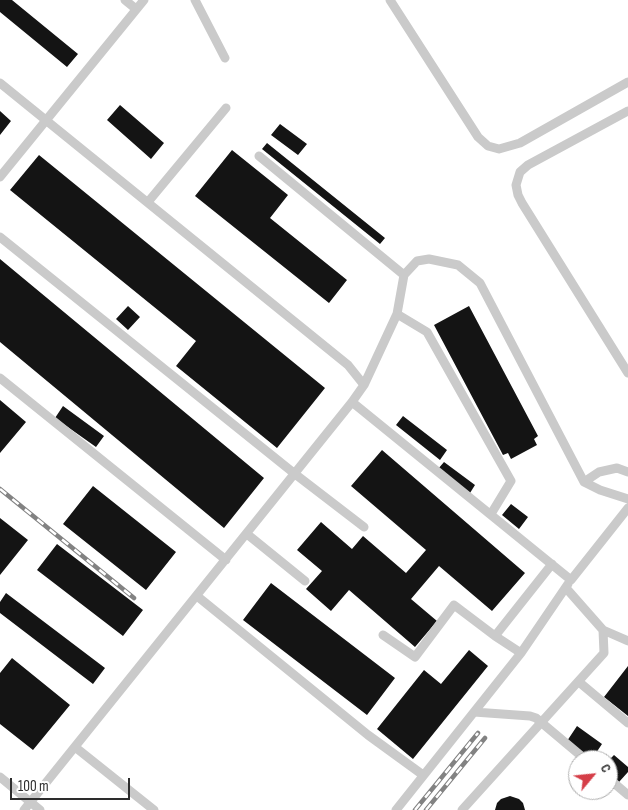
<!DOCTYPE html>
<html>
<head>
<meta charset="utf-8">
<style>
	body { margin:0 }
	#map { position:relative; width:628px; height:810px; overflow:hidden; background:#fff; font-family:"Sofia Sans Condensed",sans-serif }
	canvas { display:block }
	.north { position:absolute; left:568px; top:750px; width:50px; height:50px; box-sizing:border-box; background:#fff; border:1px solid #ababab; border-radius:50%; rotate:62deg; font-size:14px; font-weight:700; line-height:20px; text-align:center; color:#2d2d2d }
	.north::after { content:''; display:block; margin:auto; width:18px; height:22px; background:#d53e48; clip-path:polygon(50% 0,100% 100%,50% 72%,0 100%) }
	.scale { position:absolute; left:10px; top:778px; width:120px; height:22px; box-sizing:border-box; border:2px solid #2d2d2d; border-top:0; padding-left:6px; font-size:15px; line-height:18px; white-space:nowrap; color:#2d2d2d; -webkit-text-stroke:4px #fff; paint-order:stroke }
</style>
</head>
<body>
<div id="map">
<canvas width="628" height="810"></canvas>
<div class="north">С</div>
<div class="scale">100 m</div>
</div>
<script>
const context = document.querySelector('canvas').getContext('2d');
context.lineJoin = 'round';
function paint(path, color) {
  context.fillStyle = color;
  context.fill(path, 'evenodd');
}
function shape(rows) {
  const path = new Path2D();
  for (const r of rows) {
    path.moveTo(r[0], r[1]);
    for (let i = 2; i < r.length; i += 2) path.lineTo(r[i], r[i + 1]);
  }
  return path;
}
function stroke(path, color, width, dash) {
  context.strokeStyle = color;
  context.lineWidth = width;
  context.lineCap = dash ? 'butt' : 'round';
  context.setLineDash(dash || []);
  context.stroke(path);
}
paint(shape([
	[0,0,12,0,78,54,67,67,0,12],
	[120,105,164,143,151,159,107,120],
	[0,111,11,121,0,135],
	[280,124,307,144,298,155,271,135],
	[267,143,385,238,380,244,262,149],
	[232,150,288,195,270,218,347,280,329,303,195,196],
	[39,155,325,388,277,448,176,366,196,341,10,190],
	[0,259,264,478,224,528,0,342],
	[128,306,140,317,128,330,116,319],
	[469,306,538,436,534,439,537,445,511,459,508,453,503,455,434,325],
	[0,400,26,422,0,453],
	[63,406,104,436,96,447,55,418],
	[403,416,447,450,440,460,396,425],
	[382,450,525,573,492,611,439,566,411,599,437,621,415,647,349,590,331,611,306,589,322,571,297,550,321,522,352,549,363,536,406,573,426,550,351,486],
	[444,462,475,485,470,493,438,469],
	[93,486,176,552,146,590,63,524],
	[511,504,528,517,519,529,502,515],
	[0,518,28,540,0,575],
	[57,544,143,610,123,636,37,570],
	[271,583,395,678,367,715,243,620],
	[6,593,105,668,93,684,0,613,0,602],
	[469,650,488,666,413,759,377,729,424,670,441,684],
	[12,658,70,705,33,750,0,724,0,673],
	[628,666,628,716,604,697],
	[577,726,602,744,592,759,567,741],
	[614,755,628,767,628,772,619,782,608,773,608,761],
	[510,796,519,799,523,803,525,810,495,810,497,803,501,799]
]), '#141414');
stroke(shape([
	[125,0,136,9],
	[195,0,225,58],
	[390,0,478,137,488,146,499,149,520,143,628,82],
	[0,83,348,365,364,385],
	[628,111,528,165,520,172,516,185,518,195,522,203,628,373],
	[259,156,404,275],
	[0,177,144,0],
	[148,202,226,108],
	[0,237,295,474,364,527],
	[397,314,427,332,511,481,491,514],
	[0,378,226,560],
	[352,402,571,580,628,508],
	[584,482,599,472,617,468,628,472],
	[247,534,305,581],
	[197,596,368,735,423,775],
	[603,630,628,641],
	[383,635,415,657,454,605,495,636,521,653],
	[495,636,552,564],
	[579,682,628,723],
	[474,712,530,716,536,718,586,760],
	[75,747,154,810],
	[0,777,40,810],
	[608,778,628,795],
	[24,810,352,402,364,385,397,314,404,275,417,261,429,259,458,265,480,283,584,482,600,490,628,499],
	[396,810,521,653,568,584],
	[462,810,604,653,603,630,566,588]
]), '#cacaca', 9);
const rail = shape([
	[0,489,134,598],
	[415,810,478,733],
	[426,810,485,738]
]);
stroke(rail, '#828282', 4.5);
stroke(rail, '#fff', 2.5, [8]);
</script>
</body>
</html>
